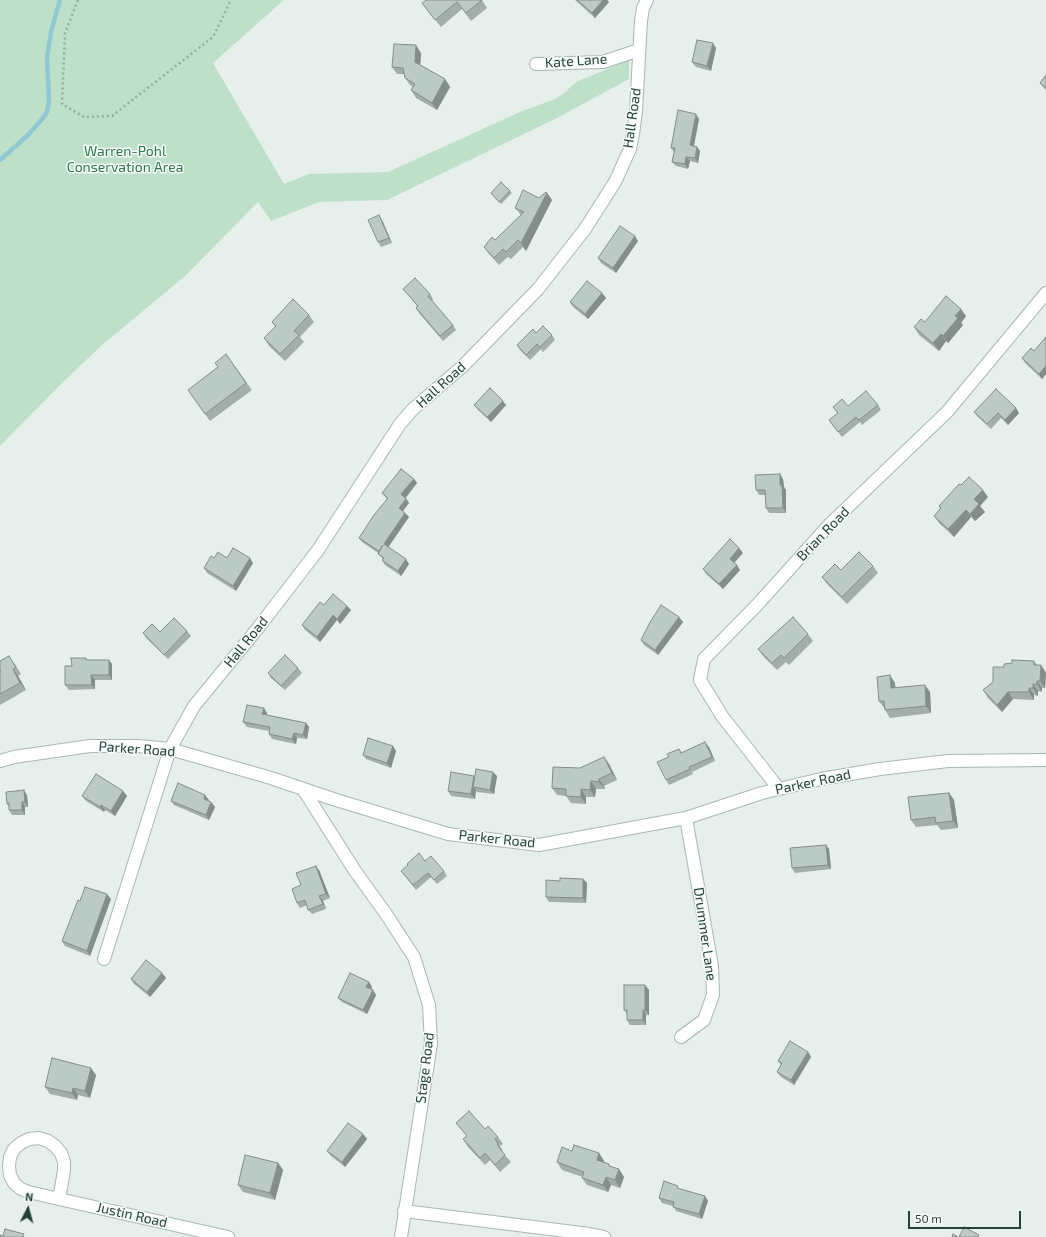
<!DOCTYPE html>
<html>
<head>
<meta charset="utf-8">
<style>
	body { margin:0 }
	#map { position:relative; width:1046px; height:1237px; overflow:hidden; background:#e6efeb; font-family:"Exo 2",sans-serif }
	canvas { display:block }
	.north { position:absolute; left:8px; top:1189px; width:40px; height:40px; -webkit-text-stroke:3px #f7fbf9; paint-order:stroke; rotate:6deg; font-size:11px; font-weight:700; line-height:16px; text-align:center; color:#24423a }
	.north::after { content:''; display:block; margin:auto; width:14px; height:18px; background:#24423a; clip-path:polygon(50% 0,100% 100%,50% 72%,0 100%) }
	.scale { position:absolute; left:908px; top:1211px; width:113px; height:18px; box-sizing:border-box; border:2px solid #24423a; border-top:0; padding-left:5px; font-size:12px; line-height:14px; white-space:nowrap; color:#24423a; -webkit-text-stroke:3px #f7fbf9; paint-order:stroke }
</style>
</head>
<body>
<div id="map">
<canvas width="1046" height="1237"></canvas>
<div class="north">N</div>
<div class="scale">50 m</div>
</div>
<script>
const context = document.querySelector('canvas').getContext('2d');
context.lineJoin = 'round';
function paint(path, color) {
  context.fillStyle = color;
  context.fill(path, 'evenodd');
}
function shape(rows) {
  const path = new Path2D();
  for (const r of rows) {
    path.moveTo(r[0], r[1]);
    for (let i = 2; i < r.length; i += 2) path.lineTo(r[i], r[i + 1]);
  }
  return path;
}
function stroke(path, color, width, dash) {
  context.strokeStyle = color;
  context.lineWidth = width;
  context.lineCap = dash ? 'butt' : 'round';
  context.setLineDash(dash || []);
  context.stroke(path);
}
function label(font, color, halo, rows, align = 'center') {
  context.font = font + ' "Exo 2",sans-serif';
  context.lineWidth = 3;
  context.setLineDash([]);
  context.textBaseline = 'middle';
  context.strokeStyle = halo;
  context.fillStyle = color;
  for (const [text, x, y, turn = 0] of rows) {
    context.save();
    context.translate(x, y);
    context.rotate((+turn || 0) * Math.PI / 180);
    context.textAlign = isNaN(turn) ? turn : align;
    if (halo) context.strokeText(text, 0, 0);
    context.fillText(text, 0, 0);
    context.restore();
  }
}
paint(shape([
	[0,0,284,0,213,63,284,184,309,174,388,172,520,112,555,99,563,94,576,82,629,60,629,79,557,118,387,200,319,202,271,221,258,202,184,277,101,346,62,383,0,446]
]), '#bfe0c8');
stroke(shape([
	[0,160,28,135,43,118,47,112,49,101,47,58,51,32,60,0]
]), '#8ec9d4', 4.5);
const minor = shape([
	[536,64,603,62,639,50],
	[0,761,14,757,90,746,138,746,170,749,271,778,333,799,448,834,539,845,686,818,762,793,821,779,880,769,948,761,1046,760],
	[303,789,355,871,386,914,414,957,429,1005,431,1044,401,1237],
	[779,789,722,716,700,680,704,659,757,605,830,524,947,412,1046,293],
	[104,959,170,749,194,706,258,628,318,550,400,424,413,409,463,366,538,289,585,229,615,182,630,149,633,134,636,111,641,21,643,8,647,0],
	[681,1037,704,1020,713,995,712,966,686,818],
	[59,1199,64,1171,64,1162,61,1153,55,1146,48,1141,39,1138,29,1139,21,1143,14,1149,10,1157,9,1166,10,1175,14,1183,21,1189,29,1192,59,1199,228,1237],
	[404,1211,590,1234,604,1237]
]);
stroke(minor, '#a8b8b2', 14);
stroke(shape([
	[78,0,65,33,62,104,84,117,112,116,213,37,231,0]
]), '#86b3a5', 2.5, [2, 3]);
stroke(minor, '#fff', 12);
paint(shape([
	[482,0,487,8,471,21,462,9,441,27,427,10,422,3],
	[575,0,607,0,609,2,595,18],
	[716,48,711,71,696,67,692,62],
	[421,53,420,65,445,79,450,87,437,110,416,98,411,90,413,87,410,85,405,78,404,74,397,74,392,67],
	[1046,75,1046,90,1044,88,1040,83],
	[699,119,694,146,697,147,700,151,698,163,690,161,688,169,676,166,672,162,674,152,671,148],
	[510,191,512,193,501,204,491,193],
	[547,193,552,200,526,251,523,247,511,259,508,257,499,265,489,254,484,247,495,240,521,215,515,208,539,198],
	[382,220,392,243,381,247,378,242],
	[638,241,616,273,601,263,598,258],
	[403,289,430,294,433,299,432,301,453,325,456,330,443,341,419,313,416,308,417,306],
	[602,293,606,298,588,319,573,307,570,302],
	[309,315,314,322,300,337,304,342,285,361,269,346,264,338,275,327,272,322],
	[966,316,961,323,963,325,948,343,946,341,939,351,919,335,914,327,925,322],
	[536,333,552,335,555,340,543,352,541,349,530,360,520,350,517,345],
	[1046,337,1046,374,1042,379,1025,363,1022,358,1034,351],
	[226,354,252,390,210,421,188,390,218,367],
	[474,405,506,405,491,422,478,410],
	[878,405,881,410,862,425,860,422,842,437,829,420,838,413,833,407],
	[1016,408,1019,413,1008,425,1001,418,991,429,978,417,974,412],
	[414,479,417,483,406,498,409,503,403,511,409,517,388,547,409,564,401,576,385,565,382,560,383,559,378,554,378,553,362,542,359,538,387,499,382,493],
	[783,479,784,487,786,490,786,513,769,513,766,508,765,495,759,495,756,490],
	[961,485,988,497,980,506,985,512,975,521,971,517,954,537,939,523,934,516,940,509,939,506],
	[743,553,734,563,740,570,723,589,706,574,703,569],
	[214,558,227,558,253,563,236,591,207,573,204,568],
	[873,566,878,573,847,604,827,584,822,577,841,570],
	[324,605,347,606,351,610,340,624,337,620,320,642,305,630,302,625],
	[679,617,683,622,658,655,644,645,641,640],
	[187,631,191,636,168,659,146,638,143,633],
	[808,634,813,641,789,665,786,662,777,670,763,656,758,649],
	[88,660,112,664,112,680,95,680,95,689,69,690,65,685,72,666],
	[1034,661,1037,665,1041,665,1046,673,1045,688,1042,688,1042,692,1038,691,1038,696,1034,695,1034,700,1013,699,1002,712,988,698,983,690,993,682,1004,667,1012,663],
	[14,663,21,674,18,676,26,690,0,705,0,672],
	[298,668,302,673,285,690,271,678,268,673],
	[895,683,895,687,930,692,931,713,890,718,885,710,884,708,879,701],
	[267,713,267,715,306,723,309,727,307,739,297,738,296,744,272,739,269,734,269,731,247,727,243,722],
	[393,746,396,751,391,768,366,759,363,755],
	[709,747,715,761,692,772,693,774,669,785,666,780,669,757,679,749,682,753],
	[604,757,609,764,617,780,604,786,605,789,596,789,595,797,586,797,586,804,571,803,566,796,557,795,552,788,580,768],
	[474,776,475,777,497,776,494,794,477,792,476,790,475,799,451,796,448,791],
	[123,791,127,796,115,816,105,810,104,812,86,801,82,796],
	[949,793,954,800,958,828,941,830,937,825,916,827,911,820],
	[27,795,28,807,25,807,25,815,12,815,9,810,9,807,7,804],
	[209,800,208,801,211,802,215,807,209,820,174,805,171,801],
	[826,845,829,849,831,869,795,873,792,868],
	[319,870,330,898,323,901,326,909,312,914,308,910,307,905,300,908,297,903,301,885],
	[401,871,444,871,447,876,437,884,431,877,416,890],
	[583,879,587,883,586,903,549,902,546,897],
	[111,899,90,956,65,946,62,941,80,901],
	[162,973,166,978,150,997,134,984,131,979],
	[369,982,372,987,371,989,373,990,376,995,367,1014,342,1002,338,998],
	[645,985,649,990,649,1015,646,1015,646,1025,630,1025,627,1020,627,1014,624,1010],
	[808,1052,811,1057,794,1085,781,1077,777,1072,781,1065,778,1061],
	[96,1075,90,1098,78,1095,77,1100,50,1094,45,1087],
	[456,1123,485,1129,498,1137,503,1144,500,1146,503,1151,502,1152,511,1162,500,1172,490,1160,485,1165,468,1147,463,1139,467,1136],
	[363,1134,367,1139,345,1167,331,1156,327,1151],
	[572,1151,599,1153,604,1161,604,1162,624,1177,620,1188,611,1185,608,1192,587,1185,582,1178,583,1177,562,1170,557,1162],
	[278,1163,283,1170,275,1200,243,1192,238,1185],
	[680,1189,705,1196,708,1201,702,1219,676,1211,673,1206,662,1203,659,1198]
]), '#a1aea9');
paint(shape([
	[603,0,607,0,609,2,595,18,592,13],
	[713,43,716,48,711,71,707,66],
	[416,45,421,53,420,69,415,62],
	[445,79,450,87,437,110,432,103],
	[696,114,699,119,693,150,690,145],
	[697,147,700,151,698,163,695,158],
	[686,157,690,161,688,169,685,164],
	[547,193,552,200,526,251,521,243],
	[379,215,382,220,392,243,389,238],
	[635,236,638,241,616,273,613,268],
	[602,293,606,298,588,319,585,314],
	[961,309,966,316,961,323,963,325,948,343,943,336,955,316],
	[941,334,946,341,939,351,933,343],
	[1046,366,1046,374,1042,379,1039,374],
	[503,401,506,405,491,422,487,417],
	[1016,408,1019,413,1008,425,1005,420],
	[780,474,783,479,784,487,786,490,786,513,783,508,780,485],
	[414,479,417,483,404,499,401,494],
	[983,490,988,497,980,506,985,512,975,521,970,514,974,499],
	[406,499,409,503,402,512,399,508],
	[966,510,971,517,954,537,948,529],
	[405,513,409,517,387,549,384,544],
	[739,548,743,553,733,564,730,559],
	[250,558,253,563,236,591,233,586],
	[406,559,409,564,401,576,398,571],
	[737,565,740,570,723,589,719,584],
	[347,606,351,610,340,624,337,619],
	[333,615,337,620,320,642,317,637],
	[679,617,683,622,658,655,655,650],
	[109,660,112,664,112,680,109,675],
	[1041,665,1046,673,1045,688,1040,681],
	[13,669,18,676,26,690,20,683],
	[91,675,95,680,95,689,92,685],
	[890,675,895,683,896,695,891,688],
	[1037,681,1042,688,1042,692,1037,684],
	[1033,684,1038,691,1038,696,1033,688],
	[925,685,930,692,931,713,926,706],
	[1029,688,1034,695,1034,700,1029,692],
	[1008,692,1013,699,1002,712,997,705],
	[264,708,267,713,266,719,262,714],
	[306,723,309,727,307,739,303,735],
	[294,733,297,738,296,744,292,739],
	[705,742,709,747,715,761,712,757],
	[393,746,396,751,391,768,387,763],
	[604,757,609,764,617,780,612,773],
	[493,772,497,776,494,794,490,790],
	[474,776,477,781,473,787,476,790,475,799,471,794],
	[599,779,604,786,605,789,599,782],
	[591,781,596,789,595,797,590,790],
	[581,789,586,797,586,804,581,797],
	[24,790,27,795,28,807,25,802],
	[123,791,127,796,115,816,111,811],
	[949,793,954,800,958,828,953,821],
	[205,795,209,800,207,804,204,799],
	[22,802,25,807,25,815,22,810],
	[211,802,215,807,209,820,206,815],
	[101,805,105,810,104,812,100,807],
	[826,845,829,849,831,869,828,865],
	[316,866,319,870,330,898,326,894],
	[583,879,587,883,586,903,583,898],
	[107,894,111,899,90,956,87,951],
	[319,896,323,901,326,909,323,904],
	[162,973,166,978,150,997,147,992],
	[369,982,372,987,370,992,366,987],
	[645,985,649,990,649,1015,645,1010],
	[373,990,376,995,367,1014,363,1010],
	[643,1010,646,1015,646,1025,643,1020],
	[808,1052,811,1057,794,1085,791,1080],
	[91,1068,96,1075,90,1098,85,1091],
	[73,1088,78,1095,77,1100,72,1093],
	[363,1134,367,1139,345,1167,342,1162],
	[599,1153,604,1161,602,1167,597,1160],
	[278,1163,283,1170,275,1200,270,1193],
	[619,1169,624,1177,620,1188,615,1180],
	[606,1177,611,1185,608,1192,603,1185],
	[705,1196,708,1201,702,1219,699,1214]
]), '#838d89');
const building = shape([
	[426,0,482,0,466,13,457,2,435,20,422,3,426,0],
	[577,0,603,0,592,13,577,0],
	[697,40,713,43,707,66,692,62,697,40],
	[394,44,416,45,415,62,445,79,432,103,411,90,415,84,405,78,403,68,392,67,394,44],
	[1046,75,1046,88,1040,83,1046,75],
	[678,110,696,114,690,145,697,147,695,158,686,157,685,164,672,162,675,148,671,148,678,110],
	[501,182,510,191,499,202,491,193,501,182],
	[523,190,539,198,546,192,547,193,521,243,518,240,506,252,503,249,494,258,484,247,492,237,495,240,524,212,515,208,523,190],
	[379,215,389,238,378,242,368,220,379,215],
	[620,226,635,236,613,268,598,258,620,226],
	[415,278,430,294,428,296,453,325,440,336,416,308,418,306,403,289,415,278],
	[587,281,602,293,585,314,570,302,587,281],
	[946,296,961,309,955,316,958,318,943,336,941,334,933,343,914,327,921,319,925,322,946,296],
	[293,299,309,315,294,331,299,335,280,354,264,338,276,326,272,322,293,299],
	[543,326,552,335,540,347,537,344,526,355,517,345,533,329,536,333,543,326],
	[1046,337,1046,366,1039,374,1022,358,1031,348,1034,351,1046,337],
	[226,354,246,383,205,414,188,390,218,367,215,363,226,354],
	[490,388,503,401,487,417,474,405,490,388],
	[996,389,1016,408,1005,420,998,413,987,424,974,412,996,389],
	[866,391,878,405,859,420,856,417,838,432,829,420,838,413,833,407,842,399,848,406,866,391],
	[401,469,414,479,401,494,406,499,399,508,405,513,384,544,406,559,398,571,382,560,384,558,378,554,383,545,379,551,359,538,374,515,388,498,382,493,401,469],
	[780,474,780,485,782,485,783,508,766,508,765,490,756,490,755,475,780,474],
	[969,477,983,490,974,499,979,504,970,514,966,510,948,529,934,516,941,508,939,506,959,484,961,485,969,477],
	[730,539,739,548,730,559,737,565,719,584,703,569,730,539],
	[233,548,250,558,233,586,204,568,211,556,214,558,218,552,227,558,233,548],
	[859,552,873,566,842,597,822,577,835,564,841,570,859,552],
	[333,594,347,606,337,619,333,615,317,637,302,625,320,602,324,605,333,594],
	[661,605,679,617,655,650,641,640,649,624,661,605],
	[793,617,808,634,784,658,781,655,772,663,758,649,793,617],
	[174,618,187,631,164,655,143,633,152,624,160,632,174,618],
	[285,655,298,668,281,686,268,673,285,655],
	[9,656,16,667,13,669,20,683,0,694,0,672,1,672,0,671,0,661,9,656],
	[71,658,86,658,86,660,109,660,109,675,91,675,92,685,65,685,65,666,72,666,71,658],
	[1012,660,1034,661,1034,665,1041,665,1040,681,1037,681,1037,684,1033,684,1033,688,1029,688,1029,692,1008,692,997,705,983,690,993,682,993,667,1004,667,1004,664,1012,663,1012,660],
	[890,675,891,688,925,685,926,706,885,710,884,701,879,701,877,677,890,675],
	[247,705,264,708,262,714,306,723,303,735,294,733,292,739,269,734,270,727,243,722,247,705],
	[368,738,393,746,387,763,363,755,368,738],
	[705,742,712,757,689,767,690,769,666,780,657,762,669,757,667,754,679,749,681,753,705,742],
	[604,757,612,773,599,779,599,782,591,781,590,790,581,789,581,797,566,796,566,789,552,788,553,767,580,768,604,757],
	[476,769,493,772,490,790,473,787,476,769],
	[451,772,474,776,471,794,448,791,451,772],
	[96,774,123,791,111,811,101,805,100,807,82,796,96,774],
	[178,783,205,795,204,799,211,802,206,815,171,801,178,783],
	[24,790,25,802,22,802,22,810,9,810,9,803,7,804,6,792,24,790],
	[949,793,953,821,936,823,935,817,911,820,908,797,949,793],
	[826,845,828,865,792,868,790,848,826,845],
	[419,853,425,861,431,856,444,871,434,880,428,873,413,885,401,871,408,865,407,864,419,853],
	[316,866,326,894,319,896,323,904,308,910,305,900,297,903,292,889,301,885,296,873,316,866],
	[560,878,583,879,583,898,546,897,546,880,560,881,560,878],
	[85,887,107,894,87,951,62,941,78,900,80,901,85,887],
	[146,960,162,973,147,992,131,979,146,960],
	[350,973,369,982,366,987,373,990,363,1010,338,998,350,973],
	[624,985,645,985,645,1010,643,1010,643,1020,627,1020,627,1010,624,1010,624,985],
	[790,1041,808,1052,791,1080,777,1072,782,1063,778,1061,790,1041],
	[52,1058,91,1068,85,1091,73,1088,72,1093,45,1087,52,1058],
	[469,1111,485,1129,488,1126,498,1137,495,1139,498,1144,497,1145,505,1155,495,1165,485,1153,480,1158,463,1139,467,1136,456,1123,469,1111],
	[348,1123,363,1134,342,1162,327,1151,348,1123],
	[574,1145,599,1153,597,1160,609,1164,609,1166,619,1169,615,1180,606,1177,603,1185,582,1178,584,1172,557,1162,562,1147,572,1151,574,1145],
	[245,1155,278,1163,270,1193,238,1185,245,1155],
	[664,1181,678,1186,677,1188,705,1196,699,1214,673,1207,674,1202,659,1198,664,1181],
	[964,1227,979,1235,978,1237,959,1237,964,1227],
	[5,1229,24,1234,23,1237,0,1237,0,1235,3,1236,5,1229],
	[953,1234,958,1237,952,1237,953,1234]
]);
paint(building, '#bbcac4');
stroke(building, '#838d89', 1);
label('14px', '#24423a', '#f7fbf9', [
	["Kate Lane",576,61,-4],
	["Hall Road",632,118,-82],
	["Hall Road",441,385,-42],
	["Brian Road",823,534,-46],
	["Hall Road",246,642,-51],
	["Parker Road",137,749,4],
	["Parker Road",813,782,-12],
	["Parker Road",497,839,6],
	["Drummer Lane",705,934,82],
	["Stage Road",425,1068,-83],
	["Justin Road",132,1215,13]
]);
label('14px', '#2d7a4b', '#f7fbf9', [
	["Warren-Pohl",125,151],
	["Conservation Area",125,167]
]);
</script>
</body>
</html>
